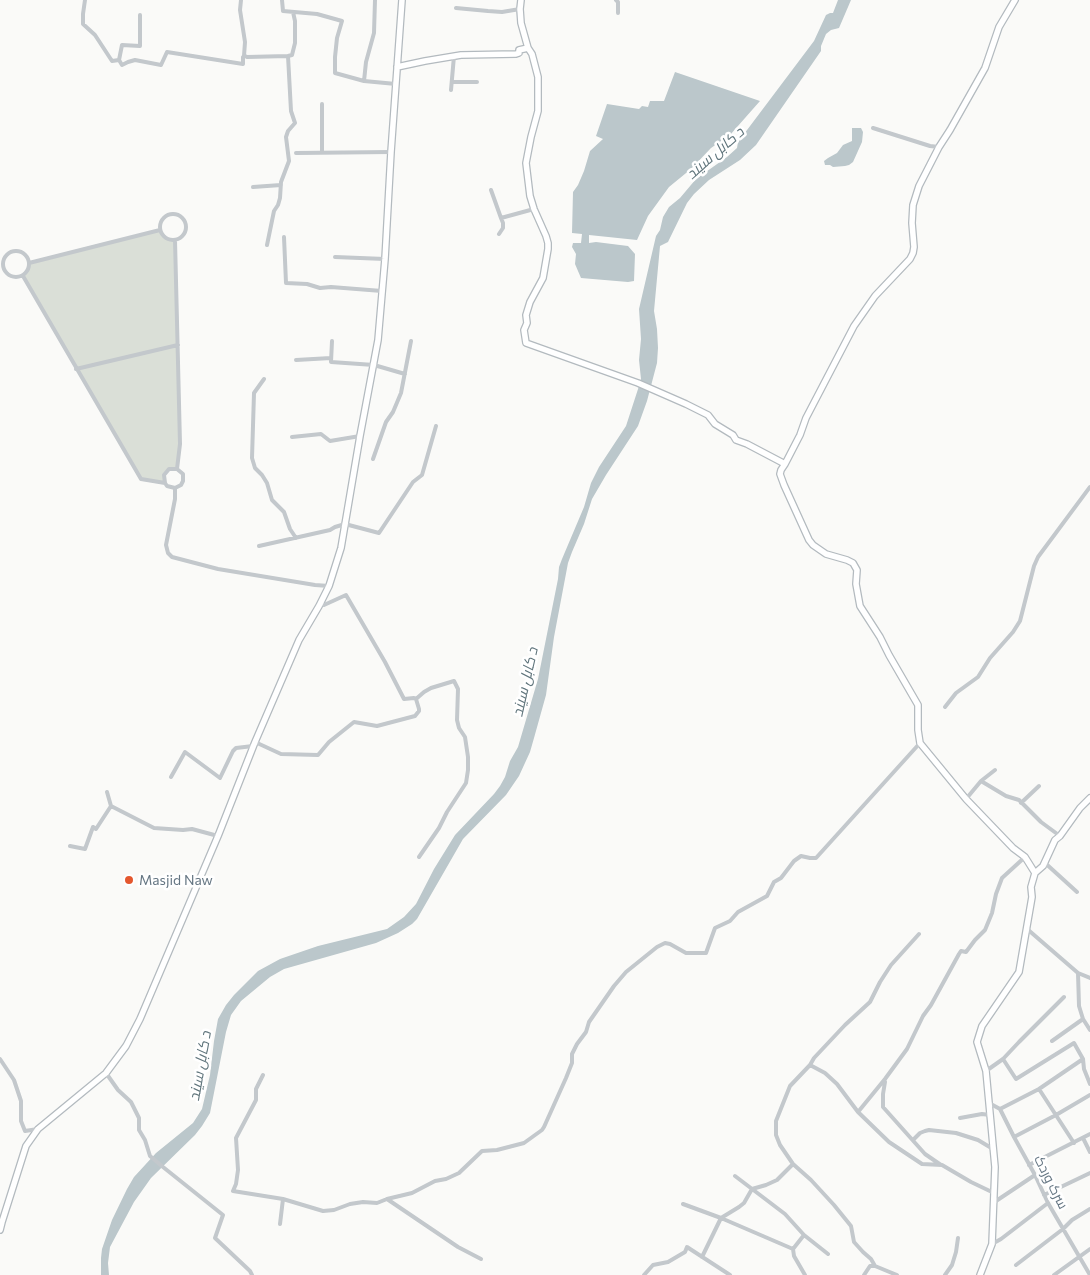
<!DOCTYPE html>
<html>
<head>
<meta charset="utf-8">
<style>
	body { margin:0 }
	canvas { display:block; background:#fafaf8 }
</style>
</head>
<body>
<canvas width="1090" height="1275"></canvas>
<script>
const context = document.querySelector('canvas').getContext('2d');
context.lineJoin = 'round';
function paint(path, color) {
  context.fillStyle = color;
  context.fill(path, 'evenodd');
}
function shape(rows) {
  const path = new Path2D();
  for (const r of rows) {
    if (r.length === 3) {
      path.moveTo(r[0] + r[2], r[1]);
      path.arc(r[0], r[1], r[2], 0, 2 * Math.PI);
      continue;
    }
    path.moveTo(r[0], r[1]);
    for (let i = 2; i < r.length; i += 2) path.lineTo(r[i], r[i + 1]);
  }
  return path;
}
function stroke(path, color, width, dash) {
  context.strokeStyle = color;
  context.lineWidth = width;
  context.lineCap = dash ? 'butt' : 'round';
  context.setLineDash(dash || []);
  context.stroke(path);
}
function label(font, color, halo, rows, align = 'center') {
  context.font = font + ' Commissioner,Cairo,sans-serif';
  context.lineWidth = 5;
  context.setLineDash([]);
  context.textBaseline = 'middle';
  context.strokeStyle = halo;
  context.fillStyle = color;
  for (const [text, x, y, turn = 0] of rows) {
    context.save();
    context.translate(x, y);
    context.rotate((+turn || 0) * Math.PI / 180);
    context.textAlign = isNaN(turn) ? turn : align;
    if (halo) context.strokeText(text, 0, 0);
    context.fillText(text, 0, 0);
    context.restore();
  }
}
paint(shape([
	[160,230,162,234,165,238,170,240,175,240,180,444,177,469,166,472,165,483,141,479,23,276,27,272,29,268,29,263]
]), '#dadfd7');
paint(shape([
	[838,0,851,0,839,28,831,30,826,34,821,46,821,51,756,145,740,160,709,180,694,194,687,203,668,242,660,246,654,311,657,329,658,348,657,363,647,401,638,426,606,475,592,499,584,524,572,552,568,563,554,637,546,695,534,738,530,752,519,776,506,795,463,839,417,919,412,924,398,933,376,943,284,969,270,977,241,1001,231,1015,226,1032,210,1113,202,1126,195,1135,151,1178,134,1202,110,1247,108,1263,109,1275,101,1275,101,1258,102,1249,112,1220,127,1189,134,1177,156,1153,193,1123,202,1109,210,1075,214,1041,218,1019,226,1005,234,995,258,971,280,959,318,946,387,929,404,917,416,904,434,869,455,835,494,794,500,786,505,777,510,761,518,747,538,679,558,579,559,567,562,559,584,507,591,483,599,467,626,426,639,386,641,379,639,360,641,339,639,309,656,236,660,230,663,217,669,207,680,198,696,179,727,157,737,148,738,142,814,41,826,15,830,13,833,13],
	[675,72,760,101,730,135,711,148,691,169,669,187,648,216,637,240,589,235,589,243,596,242,628,246,635,254,634,281,628,282,581,278,575,264,576,254,572,247,573,243,581,243,582,234,572,233,573,192,578,185,584,171,590,151,603,139,596,136,607,104,639,109,642,106,648,107,650,101,664,101],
	[852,128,861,128,863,132,862,142,853,162,849,165,845,166,833,167,830,165,825,165,824,161,828,158,837,153,843,145,852,141]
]), '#bbc7cb');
const secondary = shape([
	[521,0,520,9,521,23,528,48,532,54,538,77,538,111,531,137,526,163,530,196,534,209,546,236,548,243,548,249,543,278,530,302,526,315,527,323,524,330,526,343,638,383,686,404,708,415,715,424,733,435,736,440,747,444,785,464],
	[1015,0,999,27,985,68,950,130,939,147,919,186,913,205,912,223,914,247,913,253,910,259,875,296,854,326,806,418,800,435,785,464,781,470,780,474,784,485,809,540,813,545,826,554,847,560,853,563,857,570,856,584,860,606,880,637,889,655,918,705,918,730,920,743,966,799,1013,848,1025,857,1035,873],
	[397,67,425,61,461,55,516,54,519,53,519,50,528,48],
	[0,1230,2,1222,26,1146,38,1129,106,1073,126,1046,140,1019,218,836,255,742,299,640,319,606,329,586,341,548,360,436,378,340,385,259,391,152,402,0],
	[980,1275,992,1244,995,1167,986,1071,977,1042,982,1026,1019,972,1032,897,1031,887,1035,873,1043,866,1055,840,1060,836,1080,808,1090,798]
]);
stroke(secondary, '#b3babf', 8);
stroke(shape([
	[85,0,83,14,83,24,95,35,112,61,119,60,122,65,128,62,135,60,161,65,167,52,243,64,243,57,245,56,247,57,288,56],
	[241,0,240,10,245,42,244,56],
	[282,0,283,11,317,14,342,21,337,38,335,57,335,73,364,81,396,84],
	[616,0,618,2,618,13],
	[456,8,488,11,502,12,520,9],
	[119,60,122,45,140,46,140,15],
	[364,81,366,62,374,33,375,0],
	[452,82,477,82],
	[451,90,454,56],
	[322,104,322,152],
	[873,128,930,146,939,147],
	[296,153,391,152],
	[253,187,281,185],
	[491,190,501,218,534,209],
	[173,227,13],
	[499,234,503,228,503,223,501,218],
	[284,237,286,283,307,284,320,288,331,287,382,291],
	[175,240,180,444,177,469],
	[267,245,274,211,278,205,280,198,281,182,289,161,286,137,288,131,295,123,291,111,288,56,292,55,295,43,295,21,293,12],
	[16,264,13],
	[335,257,385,259],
	[29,263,160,230],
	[23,276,141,479,165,483,167,486,175,488,181,485,183,481,183,474,177,469,169,469,164,475,165,483],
	[332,341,331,362,374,365,405,374],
	[296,360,331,358],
	[76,369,178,345],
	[264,379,254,393,252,458,255,468,262,475,267,483,272,500,284,512,290,529,296,538],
	[292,437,321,434,330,441,360,436],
	[373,459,386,422,393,412,401,393,411,341],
	[175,488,175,499,166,545,168,553,172,557,218,569,315,585,329,586],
	[259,546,330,530,335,527,345,524,379,533,413,482,422,475,436,426],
	[320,603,324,605,346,595,385,662,404,699,414,698,416,699,424,692,431,688,454,681,458,689,457,720,459,728,465,737,468,757,468,770,466,783,447,812,439,828,419,857],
	[945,707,956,693,978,677,990,658,1013,632,1020,621,1034,566,1038,557,1090,487],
	[255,742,281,754,318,755,329,742,354,722,377,726,415,716,419,711,419,709,416,699],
	[171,777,185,752,220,778,233,751,236,748,253,746],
	[981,781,1006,796,1019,800,1041,822,1060,836],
	[107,792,111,806,154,828,183,830,192,829,218,836],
	[966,799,981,781,995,770],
	[1021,803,1039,786],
	[70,846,85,849,93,827,96,829,111,806],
	[1044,862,1077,892],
	[1026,928,1078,973,1079,1006,1083,1019,1090,1030],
	[1078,973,1090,978],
	[1052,1041,1083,1019],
	[0,1059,14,1080,21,1101,21,1121,25,1131,38,1129],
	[1003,1059,1016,1079,1074,1043,1083,1059,1084,1069,1090,1084],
	[810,1065,825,1073,837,1084,858,1112,889,1142,922,1164,942,1165,971,1182,994,1193],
	[986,1071,1003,1059,1019,1042,1064,997],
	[106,1073,118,1090,131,1102,139,1118,139,1130,145,1140,150,1156,163,1167,223,1215,215,1238,250,1271,252,1275],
	[263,1075,256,1089,256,1100,236,1138,238,1170,236,1184,233,1191,283,1199,323,1211,334,1210,350,1204,363,1202,377,1203,387,1199,458,1247,481,1259],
	[885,1082,883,1094,883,1107,925,1154,941,1165],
	[1039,1089,1074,1143],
	[989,1103,1000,1109,1014,1137,1035,1175,1048,1203,1090,1275],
	[1000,1109,1039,1089,1083,1059],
	[858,1112,885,1079,907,1049,923,1016,931,1005,959,954,961,951,966,952,975,940,985,930,992,913,996,894,1002,878,1025,857],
	[960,1118,982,1114,990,1115],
	[1014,1137,1056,1115,1090,1095],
	[1083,1138,1090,1152],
	[913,1140,920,1133,925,1131,929,1130,956,1133,978,1140,993,1149],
	[1029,1165,1090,1134],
	[735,1176,785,1214,804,1235],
	[1044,1195,1090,1173],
	[387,1199,412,1193,435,1181,446,1179,459,1173,482,1151,497,1150,524,1143,542,1130,544,1127,566,1078,572,1063,572,1054,577,1044,586,1032,589,1022,614,986,626,972,657,947,665,943,670,944,686,953,706,953,715,928,730,921,738,912,767,896,774,882,781,878,794,861,801,856,810,858,816,858,920,743],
	[993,1203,1035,1175],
	[683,1204,721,1218,793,1249],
	[280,1224,283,1199],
	[992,1244,1001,1239,1048,1203],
	[702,1257,721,1218,739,1207,744,1203,752,1189,766,1185,777,1180,793,1164],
	[1016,1265,1063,1229,1072,1220,1090,1209],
	[875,1266,871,1259,863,1252,854,1242,851,1226,834,1205,811,1180,793,1164,780,1145,776,1135,776,1121,790,1086,810,1065,814,1058,845,1025,870,1002,880,982,891,965,919,934],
	[644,1275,653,1265,668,1262,685,1252,687,1247,730,1275],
	[805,1275,794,1256,793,1249,804,1235,828,1254],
	[864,1275,870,1266,875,1266,897,1275],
	[945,1275,952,1265,956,1252,958,1238],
	[1054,1275,1090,1249]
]), '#c3c8cc', 4);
stroke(secondary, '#fff', 5.5);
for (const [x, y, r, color] of [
	[129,880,5,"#e4572e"]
]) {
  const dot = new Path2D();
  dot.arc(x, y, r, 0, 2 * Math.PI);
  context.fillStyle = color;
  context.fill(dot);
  stroke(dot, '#fff', 2);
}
label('14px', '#657683', '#fff', [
	["Masjid Naw",139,880]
], 'left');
label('14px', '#657683', '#fff', [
	["سرک وردک",1051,1182,63]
]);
label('italic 15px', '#60757c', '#fff', [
	["د کابل سيند",715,153,-41],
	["د کابل سيند",525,682,-77],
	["د کابل سيند",200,1066,-80]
]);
</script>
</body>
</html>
